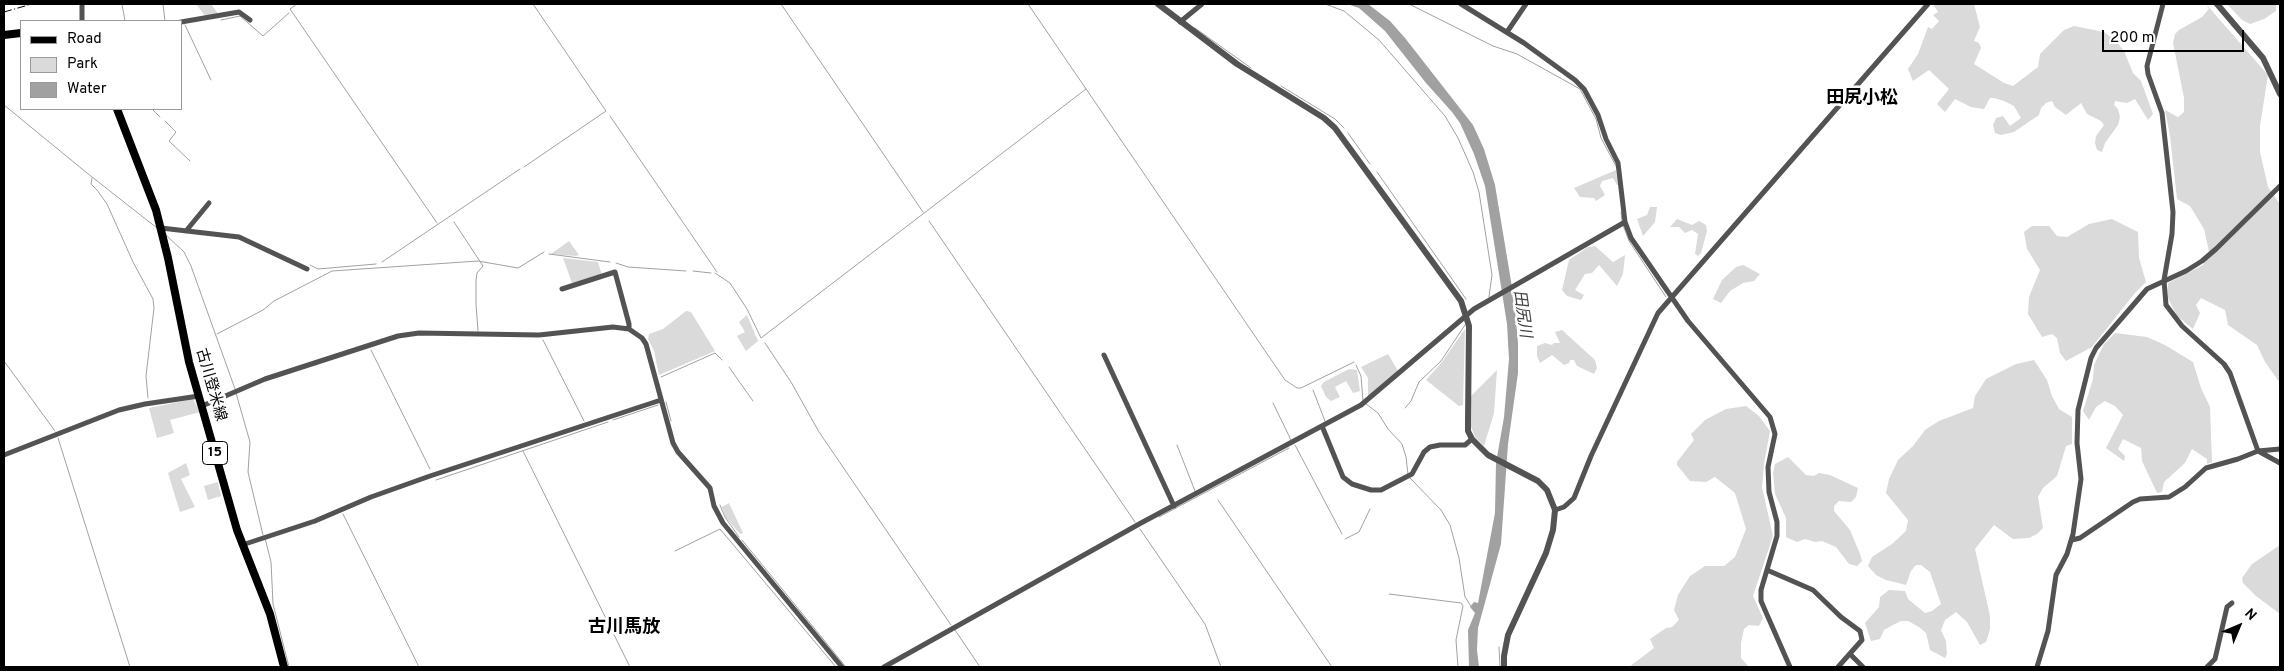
<!DOCTYPE html>
<html>
<head>
<meta charset="utf-8">
<style>
	body { margin:0 }
	#map { position:relative; width:2284px; height:671px; overflow:hidden; background:#fff; font-family:Overpass,sans-serif }
	canvas { display:block }
	.frame { position:absolute; inset:0; border:5px solid #000; pointer-events:none }
	.legend { position:absolute; left:20px; top:20px; width:162px; height:90px; box-sizing:border-box; background:#fff; border:1px solid #999; margin:0; padding:6px 9px; list-style:none; font-size:15px; color:#000 }
	.legend li { display:flex; align-items:center; gap:10px; height:25px }
	.legend b { width:25px; border:1px solid #999 }
	.north { position:absolute; left:2214px; top:601px; width:50px; height:50px; -webkit-text-stroke:4px #fff; paint-order:stroke; rotate:45deg; font-size:14px; font-weight:700; line-height:20px; text-align:center; color:#000 }
	.north::after { content:''; display:block; margin:auto; width:18px; height:22px; background:#000; clip-path:polygon(50% 0,100% 100%,50% 72%,0 100%) }
	.scale { position:absolute; left:2102px; top:30px; width:142px; height:22px; box-sizing:border-box; border:2px solid #000; border-top:0; padding-left:6px; font-size:15px; line-height:18px; white-space:nowrap; color:#000; -webkit-text-stroke:4px #fff; paint-order:stroke }
</style>
</head>
<body>
<div id="map">
<canvas width="2284" height="671"></canvas>
<div class="frame"></div>
<ul class="legend">
<li><b style="height:6px;background:#000"></b>Road</li>
<li><b style="height:14px;background:#dadada"></b>Park</li>
<li><b style="height:14px;background:#a1a1a1"></b>Water</li>
</ul>
<div class="north">N</div>
<div class="scale">200 m</div>
</div>
<script>
const context = document.querySelector('canvas').getContext('2d');
context.lineJoin = 'round';
function paint(path, color) {
  context.fillStyle = color;
  context.fill(path, 'evenodd');
}
function shape(rows) {
  const path = new Path2D();
  for (const r of rows) {
    path.moveTo(r[0], r[1]);
    for (let i = 2; i < r.length; i += 2) path.lineTo(r[i], r[i + 1]);
  }
  return path;
}
function stroke(path, color, width, dash) {
  context.strokeStyle = color;
  context.lineWidth = width;
  context.lineCap = dash ? 'butt' : 'round';
  context.setLineDash(dash || []);
  context.stroke(path);
}
function label(font, color, halo, rows, align = 'center') {
  context.font = font + ' Overpass,"Noto Sans JP",sans-serif';
  context.lineWidth = 5;
  context.setLineDash([]);
  context.textBaseline = 'middle';
  context.strokeStyle = halo;
  context.fillStyle = color;
  for (const [text, x, y, turn = 0] of rows) {
    context.save();
    context.translate(x, y);
    context.rotate((+turn || 0) * Math.PI / 180);
    context.textAlign = isNaN(turn) ? turn : align;
    if (halo) context.strokeText(text, 0, 0);
    context.fillText(text, 0, 0);
    context.restore();
  }
}
paint(shape([
	[196,4,211,4,219,15,206,17],
	[1933,4,1974,4,1980,27,1974,41,1979,43,1981,48,1974,64,2004,83,2013,86,2038,67,2040,54,2064,30,2074,26,2104,32,2116,41,2124,51,2133,73,2141,81,2153,114,2148,120,2135,99,2127,103,2115,101,2114,105,2118,109,2120,117,2118,125,2105,143,2102,152,2097,150,2095,143,2096,136,2104,125,2101,121,2087,114,2081,103,2066,115,2055,107,2052,101,2046,103,2041,108,2039,115,2014,132,2001,135,1995,133,1993,125,1996,118,2003,116,2010,126,2021,118,2014,106,2004,101,1994,98,1990,98,1984,109,1971,107,1955,99,1945,112,1937,104,1949,89,1929,70,1913,81,1908,69,1918,54,1928,27,1932,29,1939,21,1933,15,1938,12],
	[2206,4,2268,75,2260,126,2260,152,2268,187,2280,204,2280,383,2265,362,2257,345,2228,325,2225,310,2201,298,2196,305,2200,313,2193,329,2177,316,2168,298,2168,283,2203,265,2209,252,2204,229,2190,206,2177,199,2170,136,2165,110,2178,117,2184,112,2184,98,2173,43,2175,34,2179,30,2202,17,2209,9],
	[2227,4,2276,4,2276,11,2264,19,2250,24,2242,20],
	[1616,170,1618,185,1617,185,1613,178,1602,181,1600,186,1605,195,1596,201,1594,198,1580,197,1574,188],
	[1650,207,1657,207,1655,222,1643,236,1637,219,1647,215],
	[1677,219,1692,225,1699,221,1706,225,1707,231,1701,253,1698,256,1695,254,1698,234,1692,230,1685,233,1679,227,1670,227],
	[2112,219,2138,232,2139,258,2146,282,2135,293,2092,347,2066,361,2060,353,2057,338,2052,334,2042,337,2028,314,2029,297,2040,270,2027,249,2024,232,2032,226,2049,226,2057,236,2067,237,2089,224],
	[569,241,579,255,576,256,551,254],
	[1595,246,1613,262,1625,255,1623,274,1617,286,1599,265,1592,273,1585,274,1575,290,1584,295,1581,300,1567,296,1562,290,1569,260,1588,247],
	[563,258,598,262,602,275,572,283],
	[1743,265,1760,274,1754,281,1743,283,1730,291,1721,303,1713,299,1722,280,1736,267],
	[686,311,691,312,715,351,659,375,654,351,648,339,649,334,663,329],
	[747,315,758,341,746,351,737,336,745,332,739,322],
	[1465,329,1463,405,1459,406,1426,380,1442,362],
	[1562,330,1595,360,1597,368,1594,374,1577,366,1574,360,1570,360,1569,363,1564,365,1552,355,1540,363,1537,356,1537,346,1545,343,1552,345,1554,343,1560,343,1555,332],
	[2115,333,2147,337,2165,345,2193,362,2201,388,2210,407,2212,462,2207,464,2207,459,2192,449,2185,463,2164,482,2162,492,2157,493,2142,461,2141,448,2123,439,2118,449,2125,456,2124,461,2106,448,2123,415,2115,406,2105,401,2096,407,2089,420,2083,411,2093,379,2094,365,2104,344],
	[1388,354,1398,371,1368,397,1368,378,1361,367],
	[2034,360,2047,380,2052,396,2059,409,2072,417,2072,444,2066,446,2057,476,2043,488,2038,497,2043,528,2037,534,2029,538,2013,539,1994,525,1975,549,1990,616,1990,629,1986,642,1980,645,1967,622,1956,612,1945,620,1941,630,1946,641,1947,654,1945,658,1930,650,1926,633,1919,627,1908,621,1901,621,1893,625,1884,630,1880,639,1871,641,1865,623,1879,607,1880,597,1889,590,1905,591,1908,599,1925,613,1932,611,1941,604,1930,572,1921,565,1916,565,1911,571,1906,585,1886,580,1876,575,1868,566,1872,557,1892,544,1906,531,1908,520,1886,493,1889,479,1898,460,1913,446,1925,430,1939,421,1973,408,1975,396,1986,379,2016,364],
	[1349,369,1357,370,1360,391,1353,393,1346,381,1335,387,1340,397,1331,401,1326,397,1321,386,1324,382],
	[1497,370,1494,413,1484,446,1475,437,1470,424,1471,396],
	[193,399,200,412,170,420,174,433,157,438,149,408],
	[1746,406,1759,416,1770,431,1764,464,1762,487,1773,536,1753,596,1763,618,1759,626,1749,625,1744,629,1741,643,1741,658,1749,667,1629,667,1654,648,1650,639,1666,628,1672,627,1679,620,1674,610,1678,595,1690,576,1705,566,1724,566,1735,557,1746,529,1735,493,1715,477,1706,482,1690,481,1677,465,1677,462,1694,440,1691,434,1705,420,1726,409],
	[1788,457,1806,475,1814,476,1819,473,1830,475,1858,488,1856,497,1851,502,1839,501,1834,506,1834,511,1850,530,1860,554,1862,561,1857,566,1849,564,1836,547,1822,541,1815,542,1805,539,1797,542,1786,537,1786,518,1775,494,1773,473,1775,464],
	[186,463,190,475,181,479,195,507,180,512,168,473],
	[218,482,221,496,208,500,204,486],
	[729,503,743,533,740,534,726,518,722,507],
	[2280,545,2280,614,2256,596,2243,583,2242,578,2252,564]
]), '#dadada');
paint(shape([
	[1347,4,1368,4,1390,21,1405,38,1473,125,1484,149,1495,185,1514,299,1518,343,1518,373,1508,444,1501,544,1478,628,1477,650,1479,667,1469,667,1468,630,1475,613,1470,607,1474,602,1478,603,1495,513,1496,463,1504,417,1509,359,1507,324,1485,186,1474,154,1460,123,1452,112,1426,83,1385,31,1359,8]
]), '#a1a1a1');
stroke(shape([
	[122,4,125,21],
	[163,4,165,21],
	[297,4,290,9,437,223],
	[781,4,923,212],
	[1028,4,1285,380,1297,388,1301,388,1354,362],
	[1325,4,1344,11,1379,40,1445,116,1458,138,1473,172,1479,192,1492,275,1489,297],
	[1409,4,1493,46,1517,54,1580,89,1596,119,1601,138,1616,166],
	[221,20,240,16,263,36,289,13],
	[185,25,211,80],
	[1195,28,1251,68],
	[1281,86,1335,119,1344,128],
	[4,105,87,173,157,228],
	[152,109,160,117],
	[610,116,717,272],
	[165,121,176,132,169,141,190,161],
	[1348,133,1370,164],
	[524,167,606,111,533,4],
	[1377,172,1466,299],
	[92,178,91,184,97,190,107,204,133,262,153,299,154,308,146,376,148,398],
	[1621,212,1622,221],
	[929,221,1135,522],
	[454,222,483,266,477,273,476,280,476,304,478,331],
	[1623,225,1629,241,1666,297],
	[166,235,184,252,191,266,235,389],
	[549,254,610,262],
	[382,262,520,169],
	[616,263,628,267,686,271],
	[310,265,318,269,376,264],
	[693,271,711,273],
	[715,273,730,283,747,309,761,338,1086,89],
	[217,334,263,310,274,301,332,271,478,261,518,268,544,252],
	[543,340,584,421],
	[765,343,791,382,819,432,951,625],
	[371,350,430,469],
	[4,361,55,431],
	[1356,365,1361,376,1363,401],
	[729,367,753,401],
	[661,377,715,353,722,360],
	[1313,390,1325,421],
	[236,393,250,442,248,472,263,535],
	[666,402,671,421],
	[1273,403,1291,440],
	[1366,404,1378,413,1388,429,1402,444,1406,457,1408,474],
	[1405,408,1411,401,1419,382,1441,361,1465,325],
	[613,420,658,405],
	[58,438,130,667],
	[1177,445,1195,491],
	[1295,445,1342,534],
	[523,451,630,667],
	[1410,478,1441,510,1450,525,1459,558,1465,597,1471,606],
	[436,480,608,422],
	[1218,500,1332,667],
	[720,505,725,517,739,537],
	[343,514,419,667],
	[1159,517,1289,448],
	[1140,529,1205,624,1221,667],
	[265,538,271,562,273,604,289,667],
	[1345,539,1359,532,1370,509],
	[742,540,846,667],
	[675,551,720,529,836,667],
	[1389,594,1461,603,1463,606,1456,640,1458,667],
	[955,630,980,667],
	[1499,647,1500,667]
]), '#a1a1a1', 1);
stroke(shape([
	[82,4,82,21],
	[1461,4,1524,43,1575,80,1584,89,1598,115,1606,139,1618,163,1625,222,1631,238,1688,321,1770,417,1775,434,1768,467,1769,492,1777,522,1777,536,1761,590,1761,601,1790,667],
	[2163,4,2147,66,2148,74,2162,113,2173,212,2172,234,2164,280,2166,305,2182,326,2224,364,2230,373,2258,451,2280,463],
	[181,22,239,12,250,20],
	[1180,22,1202,4],
	[1507,32,1526,4],
	[161,228,239,237,307,269],
	[186,231,209,203],
	[562,289,615,272,629,324,629,329],
	[1104,355,1174,506],
	[202,406,265,379,398,336,419,333,539,335,613,327,629,329,642,338,646,344,673,443,678,452,710,488,714,506,723,523,842,667],
	[1322,426,1343,477,1352,484,1371,490,1381,490,1412,474,1424,452,1430,447,1440,445,1465,445,1472,439],
	[4,455,119,410,145,404,199,396],
	[1555,510,1564,507,1574,498,1591,456,1658,313,1928,4],
	[2072,540,2080,538,2133,502,2140,499,2169,497,2185,487,2206,468,2238,459,2258,451,2280,449],
	[242,545,315,521,371,497,430,476,661,400],
	[1767,570,1813,590,1841,617,1860,631,1862,640,1838,667],
	[1850,654,1863,667],
	[884,667,1141,523,1361,405,1474,309,1625,222],
	[2037,667,2048,631,2056,575,2067,554,2073,534,2081,479,2077,443,2078,410,2091,358,2096,348,2147,289,2186,271,2202,261,2216,249,2280,186],
	[2207,667,2215,659,2227,607,2232,603]
]), '#535353', 5);
stroke(shape([
	[1158,4,1237,64,1324,118,1335,128,1461,301,1469,326,1468,421,1468,431,1472,439,1488,455,1538,481,1547,490,1555,510,1553,530,1546,553,1508,635,1504,656,1504,667],
	[2217,4,2263,58,2280,94]
]), '#535353', 6);
stroke(shape([
	[4,35,21,33],
	[117,109,156,210,168,258,189,362,237,530,270,614,284,667]
]), '#000', 8);
stroke(shape([
	[4,12,32,4]
]), '#000', 1, [8, 2.5, 1, 2.5]);
for (const [x, y, w] of [
	[215,453,25]
]) {
  const box = new Path2D();
  box.roundRect(x - w / 2, y - 11.5, w, 23, 4);
  context.fillStyle = '#fff';
  context.fill(box);
  stroke(box, '#000', 1);
}
label('bold 14px', '#000', null, [
	["15",215,453]
]);
label('15px', '#000', '#fff', [
	["古川登米線",210,385,74]
]);
label('italic 16px', '#424242', '#fff', [
	["田尻川",1521,314,82]
]);
label('bold 18px', '#000', '#fff', [
	["田尻小松",1862,99],
	["古川馬放",624,628]
]);
</script>
</body>
</html>
